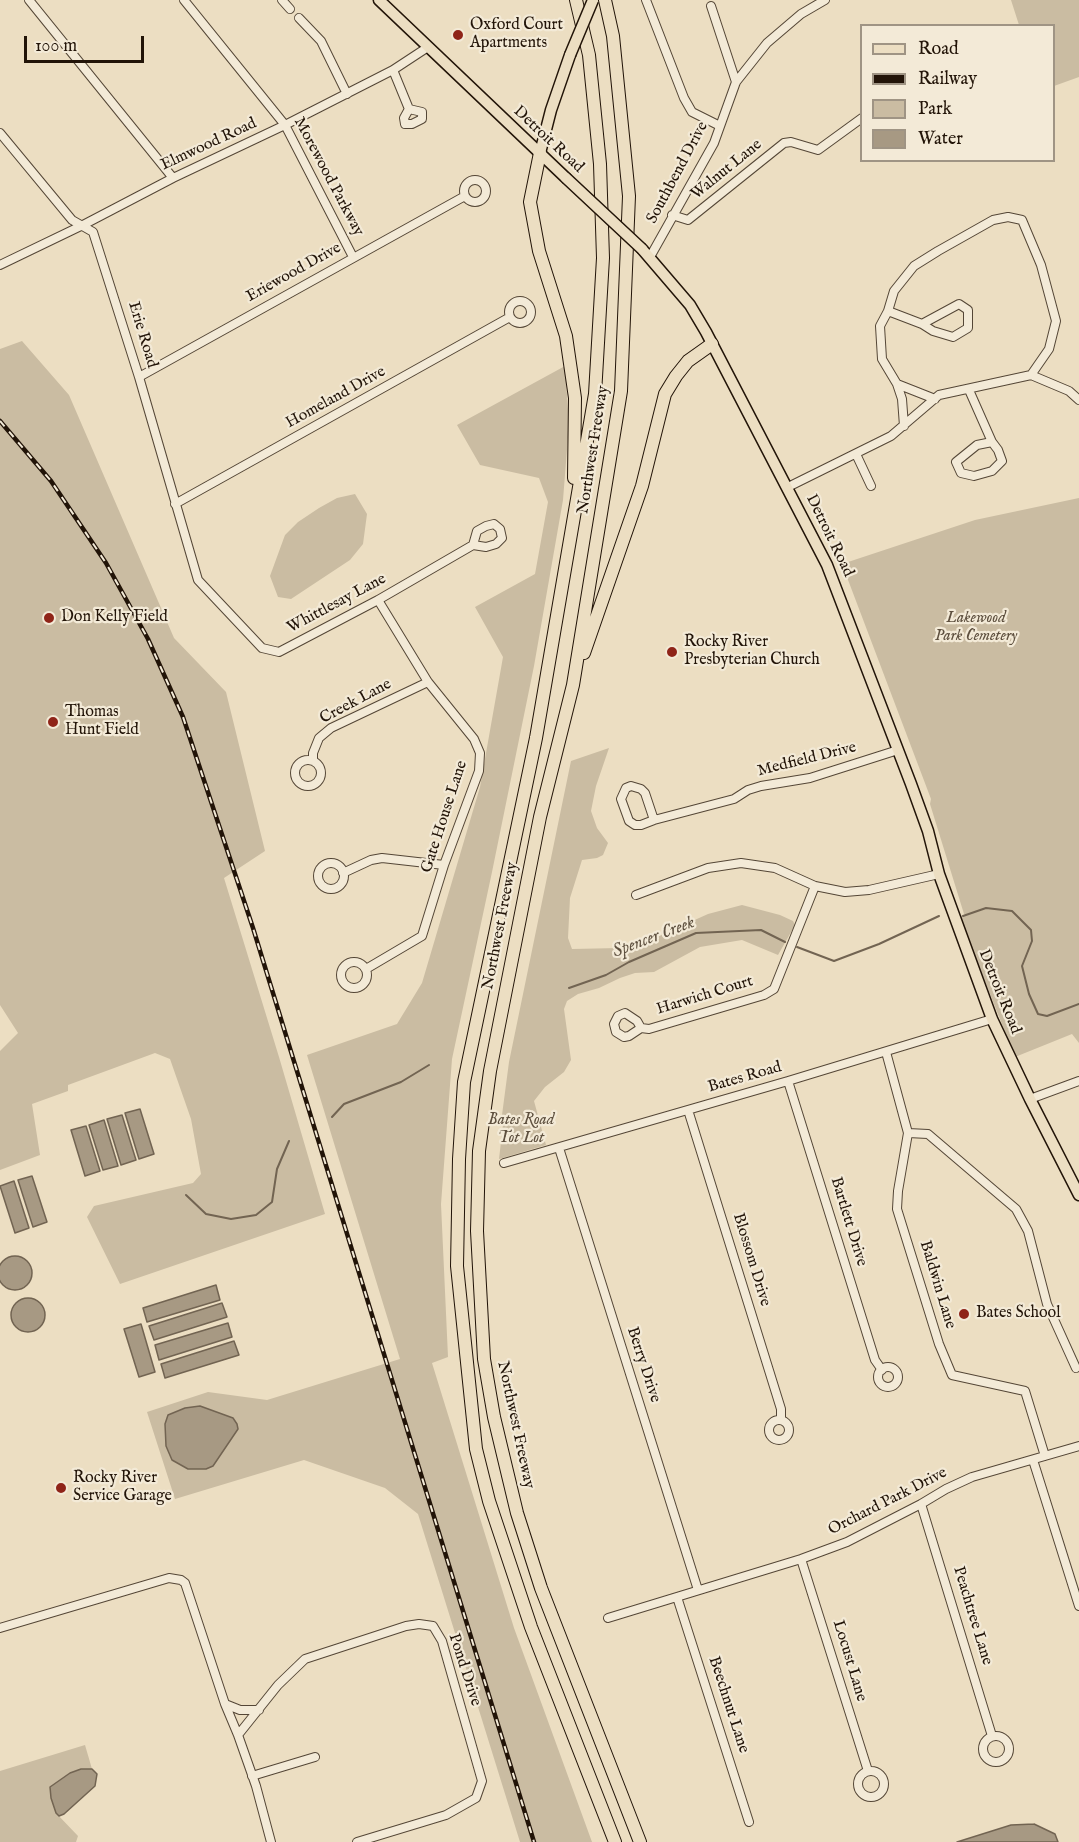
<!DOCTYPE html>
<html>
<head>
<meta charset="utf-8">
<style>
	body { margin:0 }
	#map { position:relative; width:1079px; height:1842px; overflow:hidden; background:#ecdec2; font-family:"IM FELL English",serif }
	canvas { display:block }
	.legend { position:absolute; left:860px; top:24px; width:195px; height:138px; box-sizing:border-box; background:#f3ead7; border:2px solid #9f9484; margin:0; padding:8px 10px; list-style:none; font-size:18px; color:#221408 }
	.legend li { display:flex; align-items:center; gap:12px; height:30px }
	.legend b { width:30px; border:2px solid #9f9484 }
	.scale { position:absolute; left:24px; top:36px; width:120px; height:27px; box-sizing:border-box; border:3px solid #221408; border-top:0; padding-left:8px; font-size:18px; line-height:21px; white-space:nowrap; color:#221408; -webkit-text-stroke:4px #f3ead7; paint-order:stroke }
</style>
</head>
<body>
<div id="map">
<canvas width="1079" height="1842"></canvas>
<ul class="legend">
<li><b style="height:8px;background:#ecdec2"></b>Road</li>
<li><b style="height:8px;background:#221408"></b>Railway</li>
<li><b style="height:16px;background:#cabca2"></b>Park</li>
<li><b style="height:16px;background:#a79983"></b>Water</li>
</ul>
<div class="scale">100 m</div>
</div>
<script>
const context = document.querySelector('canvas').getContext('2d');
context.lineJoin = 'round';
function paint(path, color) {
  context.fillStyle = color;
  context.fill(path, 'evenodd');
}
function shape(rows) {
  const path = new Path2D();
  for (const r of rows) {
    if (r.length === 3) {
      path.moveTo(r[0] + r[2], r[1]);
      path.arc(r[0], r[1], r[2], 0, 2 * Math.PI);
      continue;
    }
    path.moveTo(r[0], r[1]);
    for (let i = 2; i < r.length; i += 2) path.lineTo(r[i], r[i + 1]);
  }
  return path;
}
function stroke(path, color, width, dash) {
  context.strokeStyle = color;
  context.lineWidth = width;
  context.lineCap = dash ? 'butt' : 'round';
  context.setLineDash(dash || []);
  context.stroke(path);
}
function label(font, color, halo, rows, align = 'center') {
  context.font = font + ' "IM FELL English",serif';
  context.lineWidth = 4.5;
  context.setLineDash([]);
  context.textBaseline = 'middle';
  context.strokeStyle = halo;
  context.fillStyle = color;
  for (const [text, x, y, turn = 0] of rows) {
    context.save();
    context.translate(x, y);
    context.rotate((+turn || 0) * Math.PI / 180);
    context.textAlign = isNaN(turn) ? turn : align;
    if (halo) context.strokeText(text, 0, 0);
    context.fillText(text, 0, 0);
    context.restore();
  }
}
paint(shape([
	[1011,0,1079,0,1079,77,1054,86,1054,26,1019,25],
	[22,341,69,395,174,638,226,692,265,851,224,878,279,1057,325,1214,120,1284,87,1217,94,1206,193,1183,201,1174,191,1119,170,1059,155,1053,68,1085,68,1091,32,1104,40,1155,0,1170,0,1051,18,1033,0,1005,0,349],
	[565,366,569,424,563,500,534,666,492,872,452,1059,441,1204,448,1357,432,1363,514,1628,592,1842,520,1842,418,1514,385,1488,304,1460,175,1499,147,1412,208,1392,267,1400,400,1359,307,1055,397,1024,422,983,480,787,503,657,475,607,535,574,548,502,539,478,480,465,457,425],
	[355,494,367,514,363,544,350,560,291,599,278,597,270,576,285,535,298,522,319,508,337,498],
	[1079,498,1079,1043,1072,1034,1015,1057,959,916,968,914,964,914,930,804,931,799,842,564,975,520],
	[609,748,596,786,591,811,597,828,608,843,603,855,597,858,582,860,570,898,568,938,572,949,619,948,648,941,708,914,742,905,780,915,793,921,795,925,778,955,742,940,700,947,654,972,635,973,620,978,599,988,578,994,567,1001,564,1009,571,1060,564,1072,545,1087,534,1101,546,1145,499,1159,504,1116,502,1115,509,1062,571,761],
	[85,1745,92,1769,81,1769,56,1813,78,1836,76,1842,0,1842,0,1771]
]), '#cabca2');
const water = shape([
	[140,1109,154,1154,139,1159,125,1113,140,1109],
	[122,1115,136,1160,121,1165,107,1119,122,1115],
	[104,1120,118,1166,103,1170,89,1125,104,1120],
	[86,1126,100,1171,85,1176,71,1130,86,1126],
	[32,1176,47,1222,33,1227,18,1180,32,1176],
	[14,1181,29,1228,15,1233,0,1186,14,1181],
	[15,1273,17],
	[216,1285,220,1300,147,1322,143,1308,216,1285],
	[28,1315,17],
	[222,1303,227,1317,154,1340,149,1326,222,1303],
	[228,1323,232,1337,159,1360,155,1345,228,1323],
	[141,1324,155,1372,139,1377,124,1329,141,1324],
	[234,1341,239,1355,165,1378,161,1364,234,1341],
	[200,1406,233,1418,237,1424,238,1429,213,1466,206,1469,188,1469,172,1460,166,1446,165,1424,168,1415,185,1408,200,1406],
	[81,1769,92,1769,97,1774,95,1786,64,1814,59,1816,56,1813,51,1798,50,1787,70,1773,81,1769],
	[1034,1824,1055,1834,1058,1842,957,1842,1011,1825,1034,1824]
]);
paint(water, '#a79983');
stroke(water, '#726452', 1.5);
stroke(shape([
	[963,916,986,908,1012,911,1031,930,1032,941,1022,966,1029,994,1038,1014,1047,1016,1079,1004],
	[797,947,834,961,879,944,939,916],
	[569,988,606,975,629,962,696,933,761,930,785,942],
	[332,1117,344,1104,401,1082,429,1065],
	[186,1195,206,1214,231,1219,256,1215,272,1202,277,1169,289,1141]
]), '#726452', 2);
const minor = shape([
	[29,0,173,178],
	[184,0,285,125,353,257],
	[282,0,290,9],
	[646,0,684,98,692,112,720,126],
	[711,6,736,82],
	[299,18,321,41,347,94],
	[393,70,409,109],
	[409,109,422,112,422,119,412,124,405,124,404,118,409,109],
	[0,133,72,220,93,232,139,377,198,580,262,648,279,652,378,600,473,545,486,547,496,544,502,538,500,529,494,524,486,526,477,531,473,545],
	[475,191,11],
	[672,215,688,220,784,143,791,142,818,150,862,118],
	[650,257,714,143,736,82,767,43,801,14,825,0],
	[0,265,83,225,173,178,285,125,393,70,428,47],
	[520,312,11],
	[888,311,922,324,959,304,968,310,968,328,953,337,933,331,922,324],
	[139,377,465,196],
	[897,384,902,399,904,426],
	[969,390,992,442,977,445,956,462,961,473,974,476,992,471,1002,461,998,450,992,442],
	[935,399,897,384,882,359,880,326,888,311,894,291,914,266,938,251,993,220,1008,217,1022,220,1041,265,1056,321,1049,349,1031,375],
	[856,454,871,486],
	[788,487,891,436,939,395,1031,375,1069,391,1079,400],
	[175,504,510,317],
	[308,773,13],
	[313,761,313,753,319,738,331,728,428,682],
	[654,820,641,825,635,825,629,821,621,799,626,788,631,786,641,789,645,793,654,820,734,799,748,790,761,786,810,778,898,750],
	[331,876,13],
	[343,873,371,860,382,858,444,865],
	[636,895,708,868,741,863,775,868,815,886,845,892,869,890,939,874],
	[354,975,13],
	[366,969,422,936,444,865,479,771,480,753,474,739,428,682,378,600],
	[641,1028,629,1036,624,1037,616,1032,614,1024,618,1016,625,1013,637,1021,641,1028,649,1029,764,995,774,989,815,886],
	[886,1052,908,1133,898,1191,897,1209,939,1344,952,1375,1025,1391,1045,1456],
	[788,1081,875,1360,882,1370],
	[1030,1099,1079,1081],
	[688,1110,781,1409,781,1420],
	[908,1133,928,1134,1016,1209,1028,1231,1047,1304,1076,1368],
	[559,1148,698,1590],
	[504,1163,788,1081,992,1019],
	[888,1377,10],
	[779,1430,10],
	[1033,1460,1079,1606],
	[921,1504,992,1736],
	[801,1559,868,1771],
	[677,1597,749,1822],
	[608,1618,801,1559,847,1542,921,1504,946,1489,972,1477,1079,1446],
	[0,1628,169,1578,181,1580,185,1583,225,1704,240,1710,259,1710],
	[225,1704,238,1735],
	[996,1749,13],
	[871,1784,13],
	[252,1776,315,1757],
	[271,1842,256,1786,238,1735,278,1685,305,1659,406,1626,419,1624,433,1626,442,1641,482,1781,476,1798,446,1815,357,1842]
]);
const major = shape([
	[379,0,566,178],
	[540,153,551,110,570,55],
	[642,249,690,305,706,332,827,565,911,784,928,831,939,874,992,1019,1030,1099,1079,1195]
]);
const highway = shape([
	[576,0,589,55,600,164,603,258,595,394,536,738,464,1082,459,1159,457,1266,476,1449,489,1501,531,1627,615,1842],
	[605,0,613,36,629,196,621,391,573,685,540,817,490,1071,479,1151,477,1231,484,1359,494,1417,517,1513,541,1588,640,1842],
	[540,153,530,202,539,251,566,336,575,398,574,478],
	[584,653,642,486,665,394,676,376,688,361,712,344]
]);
stroke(minor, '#544636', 10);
stroke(major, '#221408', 13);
stroke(highway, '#221408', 14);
stroke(minor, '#f3ead7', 8);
stroke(major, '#ecdec2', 10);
stroke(highway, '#ecdec2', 12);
const rail = shape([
	[0,421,51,481,106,563,148,639,183,717,253,928,534,1842]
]);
stroke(rail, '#221408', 4.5);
stroke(rail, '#f3ead7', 2, [7]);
const majorBridge = shape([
	[570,55,593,0],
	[566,178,642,249]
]);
stroke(majorBridge, '#221408', 13, []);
stroke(majorBridge, '#ecdec2', 10);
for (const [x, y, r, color] of [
	[458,35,6,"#8f2418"],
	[49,618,6,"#8f2418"],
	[672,652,6,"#8f2418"],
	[53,722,6,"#8f2418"],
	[964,1314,6,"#8f2418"],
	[61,1488,6,"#8f2418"]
]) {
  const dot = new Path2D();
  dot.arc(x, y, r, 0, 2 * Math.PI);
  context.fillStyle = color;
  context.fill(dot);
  stroke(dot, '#f3ead7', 2);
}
label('16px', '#221408', '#f3ead7', [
	["Oxford Court",470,26],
	["Apartments",470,44],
	["Don Kelly Field",61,618],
	["Rocky River",684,643],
	["Presbyterian Church",684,661],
	["Thomas",65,713],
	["Hunt Field",65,731],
	["Bates School",976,1314],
	["Rocky River",73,1479],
	["Service Garage",73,1497]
], 'left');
label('16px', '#221408', '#f3ead7', [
	["Detroit Road",548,140,43],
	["Elmwood Road",209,145,-25],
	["Walnut Lane",727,170,-39],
	["Southbend Drive",678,173,-62],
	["Morewood Parkway",328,177,62],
	["Eriewood Drive",294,273,-29],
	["Erie Road",142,335,73],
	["Homeland Drive",336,398,-29],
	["Northwest Freeway",594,450,-81],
	["Detroit Road",829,536,64],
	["Whittlesay Lane",337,604,-28],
	["Creek Lane",356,702,-28],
	["Medfield Drive",807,760,-14],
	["Gate House Lane",445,817,-72],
	["Northwest Freeway",501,926,-79],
	["Detroit Road",999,992,68],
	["Harwich Court",705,996,-17],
	["Bates Road",745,1078,-16],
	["Bartlett Drive",848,1222,73],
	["Blossom Drive",751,1260,73],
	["Baldwin Lane",937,1285,73],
	["Berry Drive",643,1365,72],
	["Northwest Freeway",515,1425,78],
	["Orchard Park Drive",888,1502,-27],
	["Peachtree Lane",972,1616,73],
	["Locust Lane",849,1661,73],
	["Pond Drive",464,1670,72],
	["Beechnut Lane",728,1705,72]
]);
label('italic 16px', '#5d4f3e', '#f3ead7', [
	["Lakewood",976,619],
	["Park Cemetery",976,637],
	["Bates Road",521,1121],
	["Tot Lot",521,1139]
]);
label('italic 18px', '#5e503f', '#f3ead7', [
	["Spencer Creek",654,938,-21]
]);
</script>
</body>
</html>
